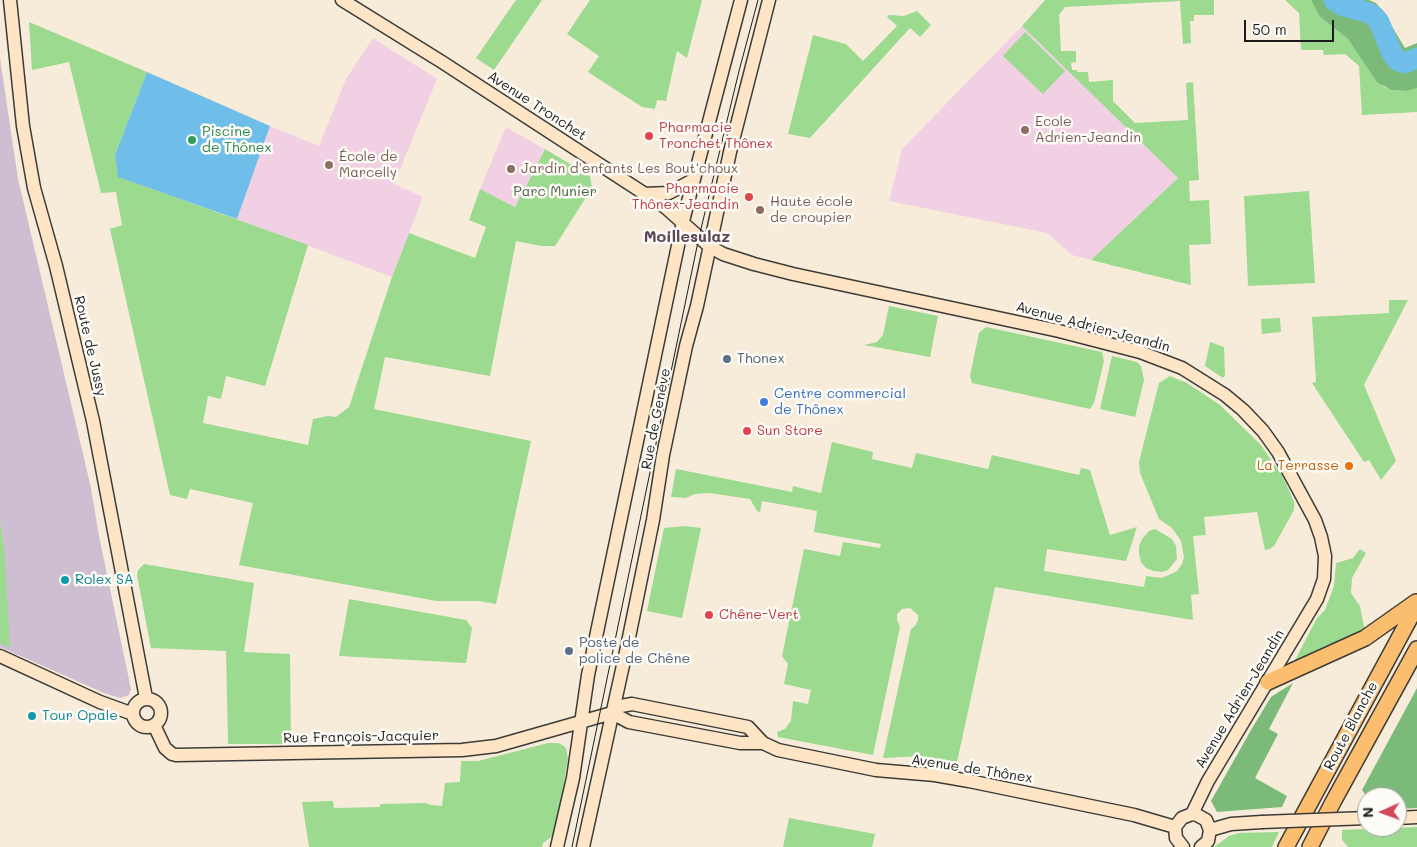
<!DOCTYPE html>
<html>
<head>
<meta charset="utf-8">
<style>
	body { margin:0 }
	#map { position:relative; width:1417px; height:847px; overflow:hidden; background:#f7ecda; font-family:Mali,sans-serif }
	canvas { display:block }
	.north { position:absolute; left:1357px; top:787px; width:50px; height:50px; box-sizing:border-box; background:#fdfcf7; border:1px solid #a3a29f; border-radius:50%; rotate:268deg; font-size:14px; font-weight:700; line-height:20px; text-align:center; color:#1c1c1c }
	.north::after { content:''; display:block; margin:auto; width:18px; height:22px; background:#d1495b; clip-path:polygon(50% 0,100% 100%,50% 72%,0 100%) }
	.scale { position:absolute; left:1244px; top:20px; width:90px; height:22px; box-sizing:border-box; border:2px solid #1c1c1c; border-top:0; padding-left:6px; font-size:15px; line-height:18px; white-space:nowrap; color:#1c1c1c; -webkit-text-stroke:4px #fdfcf7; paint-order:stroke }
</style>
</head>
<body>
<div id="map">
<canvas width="1417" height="847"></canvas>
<div class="north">N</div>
<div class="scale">50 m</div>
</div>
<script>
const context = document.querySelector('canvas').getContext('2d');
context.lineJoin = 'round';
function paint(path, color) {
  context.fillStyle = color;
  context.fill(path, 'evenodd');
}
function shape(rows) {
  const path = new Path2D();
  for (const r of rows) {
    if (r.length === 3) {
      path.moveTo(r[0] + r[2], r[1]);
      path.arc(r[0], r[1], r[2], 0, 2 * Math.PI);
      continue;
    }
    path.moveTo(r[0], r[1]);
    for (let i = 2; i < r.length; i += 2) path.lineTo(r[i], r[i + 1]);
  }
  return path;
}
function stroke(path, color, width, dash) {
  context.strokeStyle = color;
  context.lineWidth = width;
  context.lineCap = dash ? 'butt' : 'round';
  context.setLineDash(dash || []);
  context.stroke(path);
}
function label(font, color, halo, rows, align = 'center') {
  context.font = font + ' Mali,sans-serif';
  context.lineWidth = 5;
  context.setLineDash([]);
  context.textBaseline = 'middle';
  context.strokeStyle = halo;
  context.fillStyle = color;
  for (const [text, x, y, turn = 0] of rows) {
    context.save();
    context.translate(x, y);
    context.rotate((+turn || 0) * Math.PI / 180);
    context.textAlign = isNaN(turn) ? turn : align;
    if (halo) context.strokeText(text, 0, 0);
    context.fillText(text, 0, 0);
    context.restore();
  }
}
paint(shape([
	[1022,26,1178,178,1091,260,1072,255,1047,233,889,201,902,149],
	[373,38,437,79,394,184,423,197,392,277,237,219,270,126,319,146,346,79],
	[506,127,544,149,515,207,480,189]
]), '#f1d0e3');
paint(shape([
	[0,58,18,179,91,488,99,536,131,689,129,695,120,698,104,693,0,647,0,562,4,545,0,521]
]), '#cebed1');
paint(shape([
	[516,0,542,0,494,70,476,58],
	[590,0,702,0,687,58,677,51,666,101,657,100,655,109,642,107,588,72,599,56,567,34],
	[1045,0,1214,0,1214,15,1194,15,1194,21,1190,21,1191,43,1183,44,1180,1,1065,7,1059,15,1061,51,1076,51,1076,62,1071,63,1072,70,1077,70,1077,72,1088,72,1089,82,1113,80,1113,101,1135,123,1188,120,1186,83,1193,82,1199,180,1189,181,1190,201,1209,200,1211,244,1189,245,1191,285,1091,260,1178,178,1022,26],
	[1285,0,1311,0,1319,16,1348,39,1384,87,1391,90,1407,91,1417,88,1417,112,1362,115,1359,66,1345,54,1324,55,1323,50,1301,50,1299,13],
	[917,11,931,25,920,37,910,28,810,138,788,134,813,35,846,44,863,61,897,26,887,17,889,15,904,16],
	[29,22,147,72,115,155,119,177,308,245,265,386,226,376,221,399,208,396,203,423,308,445,313,419,328,416,336,417,349,407,392,277,409,233,475,258,486,227,469,220,480,189,515,207,545,149,590,176,592,188,555,246,541,246,516,241,490,376,385,357,374,409,531,441,496,604,479,601,437,601,239,565,253,503,190,489,187,499,170,495,110,229,122,225,116,192,101,193,69,62,32,70],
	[1025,32,1065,71,1043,94,1003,56],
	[1309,191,1315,283,1248,286,1244,196],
	[1389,300,1408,300,1364,385,1396,461,1381,480,1369,460,1364,462,1312,383,1316,382,1312,317,1389,313],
	[889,306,938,316,930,357,864,345,877,342,883,335],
	[1280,318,1281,332,1262,334,1261,319],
	[986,327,1102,352,1104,361,1094,403,1090,409,972,383,970,376,979,333],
	[1210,342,1224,347,1225,376,1223,378,1205,366],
	[1112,356,1137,362,1141,366,1144,380,1135,417,1100,409],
	[1170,376,1187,383,1220,405,1260,444,1282,475,1294,502,1294,510,1274,546,1270,549,1265,550,1257,512,1204,517,1206,535,1193,536,1199,594,1191,595,1193,620,995,587,957,762,920,756,883,758,911,629,915,626,918,620,918,615,910,608,902,609,897,614,897,620,900,627,873,755,778,737,777,732,785,729,791,721,793,701,808,704,811,690,784,684,788,664,782,656,804,549,840,556,843,542,880,548,881,544,814,532,817,511,762,501,760,512,757,511,750,499,709,493,695,494,686,498,671,497,676,469,792,492,793,486,821,493,832,442,873,452,872,459,912,468,916,453,988,469,992,455,1079,475,1081,468,1090,470,1110,535,1137,527,1126,561,1047,549,1044,571,1144,587,1146,576,1161,578,1169,575,1177,571,1182,564,1184,557,1181,541,1172,528,1159,519,1140,473,1139,462,1142,450,1159,383],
	[0,521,4,545,10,648,0,643],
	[685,526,701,528,682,618,647,611,664,528],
	[1155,529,1172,539,1176,546,1177,559,1168,570,1162,572,1153,571,1146,568,1141,562,1139,553,1139,546,1142,539,1149,531],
	[1360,549,1366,553,1352,578,1351,593,1360,606,1365,632,1292,666,1317,618,1325,610,1334,586,1336,563,1353,558],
	[144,564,254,583,244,652,290,654,291,744,228,744,226,651,151,648,137,575,138,570],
	[349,599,466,620,472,628,466,663,339,656],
	[548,743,559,743,566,748,568,759,555,834,543,843,542,847,309,847,302,802,333,801,334,808,380,807,380,804,425,803,431,805,442,806,445,783,460,782,461,761,478,761],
	[789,818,875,834,872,847,783,847],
	[1417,827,1417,847,1348,847,1342,840,1342,830],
	[1279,832,1272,847,1214,847,1229,836,1239,833]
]), '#9bda8f');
paint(shape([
	[1311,0,1330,0,1334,7,1340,10,1373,21,1379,30,1387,55,1392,62,1401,68,1409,68,1417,64,1417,88,1407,91,1391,90,1377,82,1348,39,1319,16],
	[1343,0,1369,0,1376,3,1382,10,1405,48,1417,43,1417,53,1405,58,1400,56,1375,11,1367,4,1356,1],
	[1293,683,1269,729,1278,734,1255,778,1287,796,1282,807,1217,812,1211,801,1251,730,1271,697],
	[1417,688,1417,808,1397,809,1397,797,1367,797,1362,790]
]), '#7cba7a');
paint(shape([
	[147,72,270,126,237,219,118,177,115,155]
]), '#6fbeea');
stroke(shape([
	[1334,0,1341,5,1369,13,1375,17,1379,22,1393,55,1398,61,1405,63,1417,58]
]), '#6fbeea', 21);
const secondary = shape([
	[10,0,23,126,34,188,56,266,93,421,146,698],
	[342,0,442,62,665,207,709,246,723,254,754,264,793,274,1059,331,1140,352,1182,368,1225,395,1243,410,1263,431,1278,452,1315,520,1321,537,1325,556,1324,579,1317,599,1208,781,1192,814],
	[644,194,669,193,693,180],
	[0,656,100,702,133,714],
	[147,713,14],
	[612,713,629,722,740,743,763,743,778,750,876,770,935,775,969,781,1134,815,1175,827],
	[154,725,165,748,172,754,176,755,462,750,496,746,612,713,621,706,632,704,748,727,763,743],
	[1397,818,1417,817],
	[1210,830,1231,824,1262,822],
	[557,847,573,778,588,675,684,217,741,0],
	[583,847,627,647,653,520,663,455,686,346,697,306,730,152,769,0],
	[1183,847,1176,838,1175,827,1182,818,1192,814,1197,815,1206,820,1210,830,1208,841,1201,847]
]);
const primary = shape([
	[1268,682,1365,638,1416,602],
	[1286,847,1417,605],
	[1310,847,1333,802,1417,649]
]);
stroke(secondary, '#3d3b38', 15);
stroke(primary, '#3d3b38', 18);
stroke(secondary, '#fde5c5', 12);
stroke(primary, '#fbbe6e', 15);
stroke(shape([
	[572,847,699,237,739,71,758,0]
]), '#1c1c1c', 1);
const secondaryBridge = shape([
	[1262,822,1367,818]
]);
stroke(secondaryBridge, '#3d3b38', 15, []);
stroke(secondaryBridge, '#fde5c5', 12);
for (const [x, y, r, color] of [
	[1025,130,5,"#8d6e63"],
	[649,136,5,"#e0444e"],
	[192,140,5,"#2e9e5b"],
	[329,165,5,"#8d6e63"],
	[511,169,5,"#8d6e63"],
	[749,197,5,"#e0444e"],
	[760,210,5,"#8d6e63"],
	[727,359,5,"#5c6f8a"],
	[764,402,5,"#3f7fe0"],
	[747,431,5,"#e0444e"],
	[1349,466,5,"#e8710a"],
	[65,580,5,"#0f9aa8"],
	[709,615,5,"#e0444e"],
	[569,651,5,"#5c6f8a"],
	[32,716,5,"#0f9aa8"]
]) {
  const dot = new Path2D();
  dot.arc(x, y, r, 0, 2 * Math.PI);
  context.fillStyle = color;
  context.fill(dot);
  stroke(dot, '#fdfcf7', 2);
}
label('14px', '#1c1c1c', '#fdfcf7', [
	["Avenue Tronchet",537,106,33],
	["Avenue Adrien-Jeandin",1093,327,15],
	["Route de Jussy",90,346,77],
	["Rue de Genève",656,419,-79],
	["Avenue Adrien-Jeandin",1240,699,-59],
	["Route Blanche",1351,726,-62],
	["Rue François-Jacquier",361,737,-1],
	["Avenue de Thônex",972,769,9]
]);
label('14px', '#785e54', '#fdfcf7', [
	["Ecole",1035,122],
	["Adrien-Jeandin",1035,138],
	["École de",339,157],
	["Marcelly",339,173],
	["Jardin d'enfants Les Bout'choux",521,169],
	["Haute école",770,202],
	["de croupier",770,218]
], 'left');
label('14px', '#be3a42', '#fdfcf7', [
	["Pharmacie",659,128],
	["Tronchet Thônex",659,144],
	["Pharmacie",739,189,"right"],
	["Thônex-Jeandin",739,205,"right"],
	["Sun Store",757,431],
	["Chêne-Vert",719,615]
], 'left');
label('14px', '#27864d', '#fdfcf7', [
	["Piscine",202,132],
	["de Thônex",202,148]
], 'left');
label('14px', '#485e44', '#fdfcf7', [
	["Parc Munier",555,192]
]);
label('14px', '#4e5e75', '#fdfcf7', [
	["Thonex",737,359],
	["Poste de",579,643],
	["police de Chêne",579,659]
], 'left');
label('14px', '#366cbe', '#fdfcf7', [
	["Centre commercial",774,394],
	["de Thônex",774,410]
], 'left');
label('14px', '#c56008', '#fdfcf7', [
	["La Terrasse",1339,466]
], 'right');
label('14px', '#0d838f', '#fdfcf7', [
	["Rolex SA",75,580],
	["Tour Opale",42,716]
], 'left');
label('bold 16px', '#5e4659', '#fdfcf7', [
	["Moillesulaz",687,237]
]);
</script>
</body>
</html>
